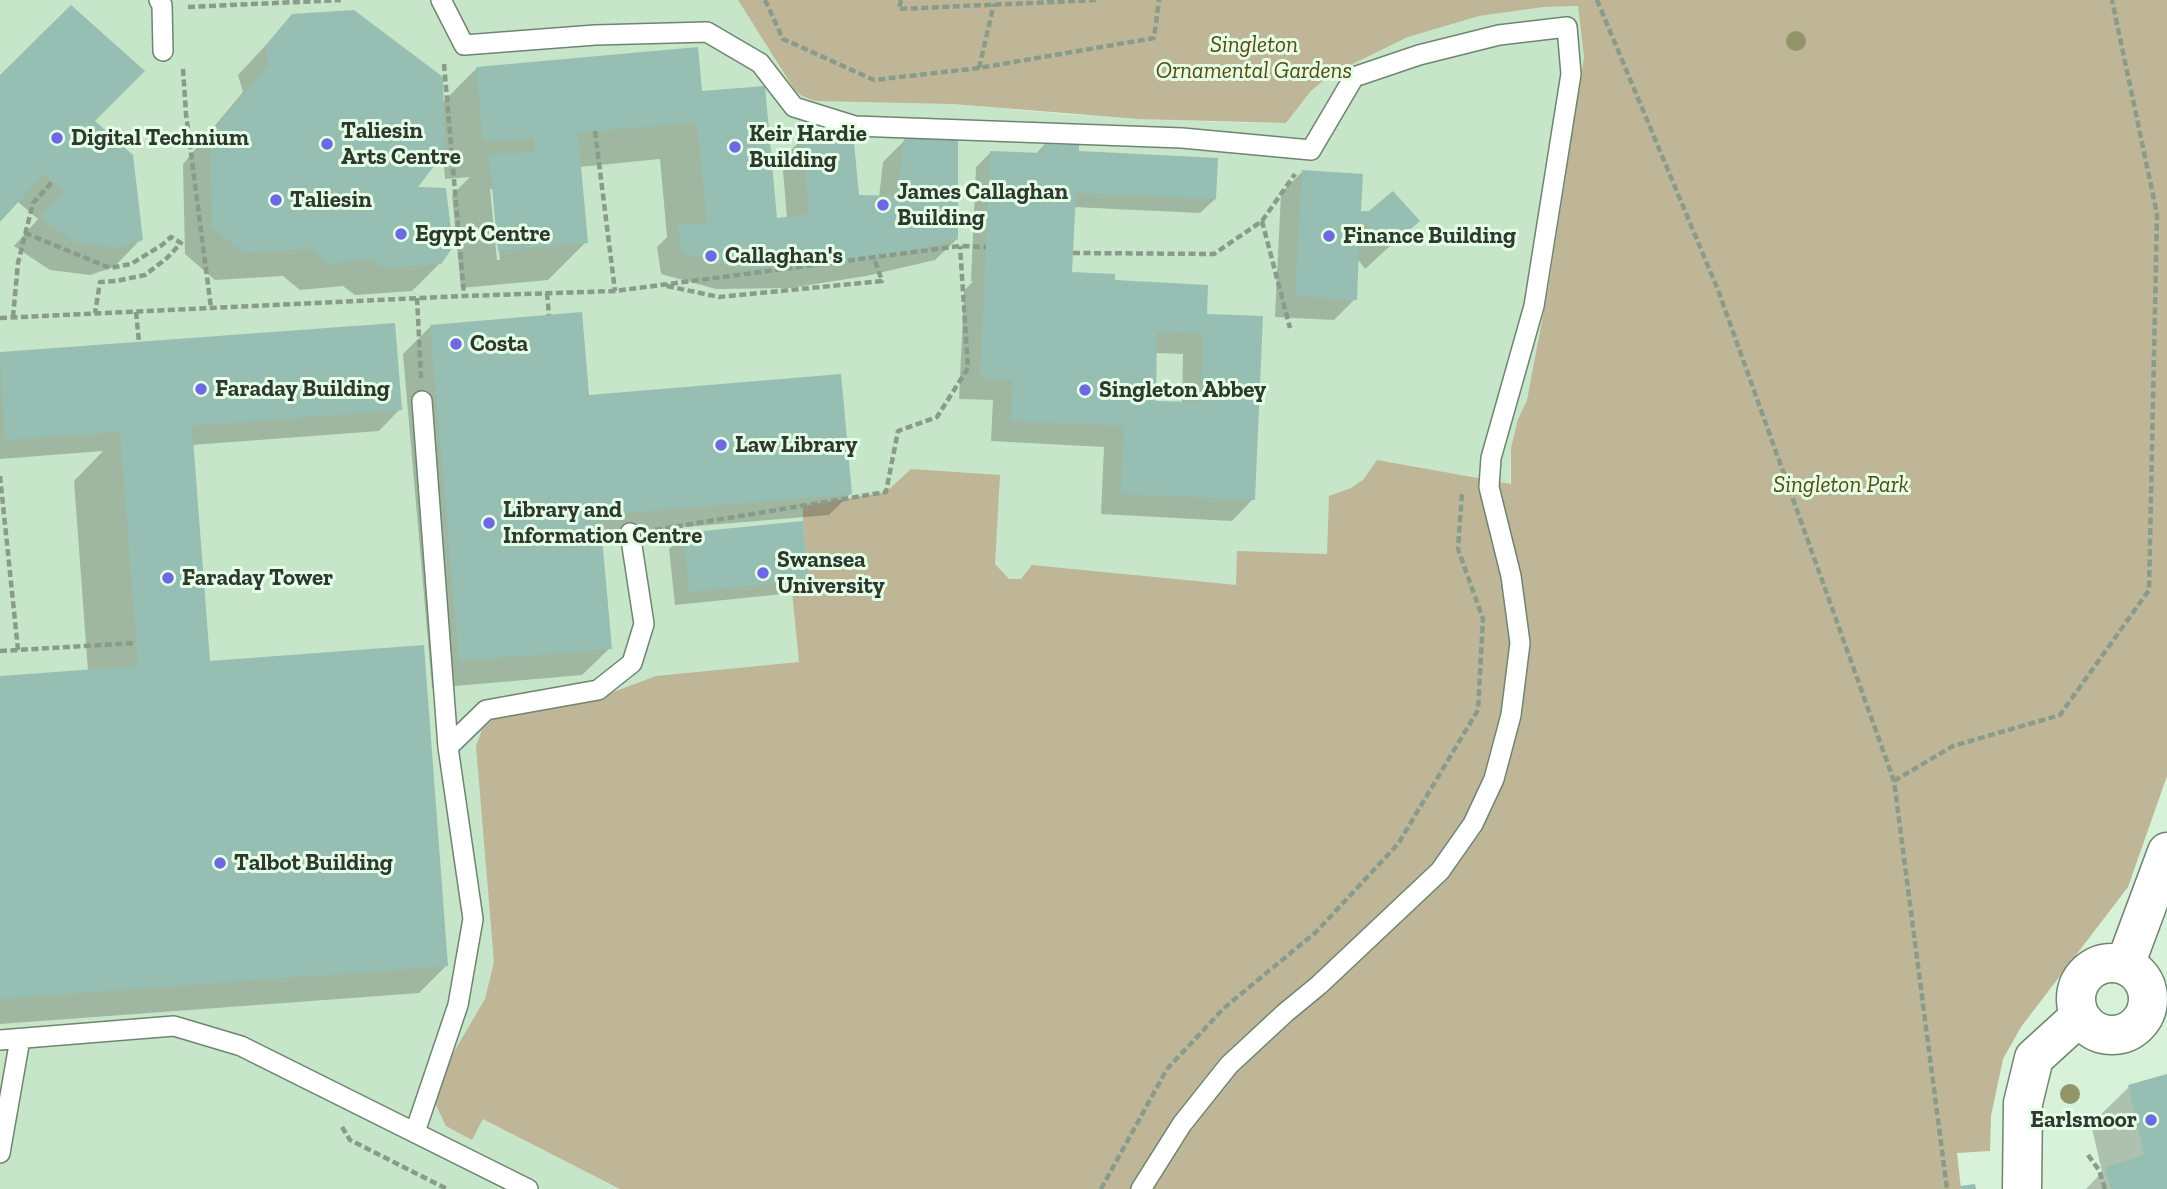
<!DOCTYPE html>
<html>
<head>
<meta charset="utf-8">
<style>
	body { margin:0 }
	canvas { display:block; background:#d8f1d9 }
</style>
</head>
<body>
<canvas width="2167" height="1189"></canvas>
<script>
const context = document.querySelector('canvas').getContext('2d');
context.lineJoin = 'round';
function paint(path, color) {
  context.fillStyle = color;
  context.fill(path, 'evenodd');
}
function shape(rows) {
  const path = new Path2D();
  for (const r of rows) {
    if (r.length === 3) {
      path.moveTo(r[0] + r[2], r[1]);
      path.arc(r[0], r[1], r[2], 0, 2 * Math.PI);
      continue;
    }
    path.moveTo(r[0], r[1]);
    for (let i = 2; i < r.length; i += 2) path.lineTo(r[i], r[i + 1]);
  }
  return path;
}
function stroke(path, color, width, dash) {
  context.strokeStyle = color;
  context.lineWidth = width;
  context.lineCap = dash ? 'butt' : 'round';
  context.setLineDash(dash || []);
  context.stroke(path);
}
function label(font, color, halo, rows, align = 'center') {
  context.font = font + ' "Zilla Slab",serif';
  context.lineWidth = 6;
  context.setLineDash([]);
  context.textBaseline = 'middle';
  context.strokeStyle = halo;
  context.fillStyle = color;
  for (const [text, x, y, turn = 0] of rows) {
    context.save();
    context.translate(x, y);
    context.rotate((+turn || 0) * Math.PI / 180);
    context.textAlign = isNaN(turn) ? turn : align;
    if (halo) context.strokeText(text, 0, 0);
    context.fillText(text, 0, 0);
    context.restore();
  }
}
paint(shape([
	[0,0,738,0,794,89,1063,114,1213,122,1286,123,1311,91,1330,75,1408,37,1479,16,1544,7,1578,6,1584,57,1534,367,1527,400,1518,419,1511,448,1510,481,1518,531,1160,1189,0,1189]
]), '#c7e5c9');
paint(shape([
	[738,0,2167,0,2167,776,2128,887,2021,1027,2003,1059,1991,1116,1990,1151,1957,1153,1961,1189,620,1189,483,1119,472,1140,446,1126,435,1103,435,1084,485,999,494,962,476,746,482,730,497,715,600,697,656,676,799,662,791,581,809,579,803,521,803,506,886,492,911,469,1000,475,995,564,1009,579,1021,579,1032,565,1236,585,1237,551,1327,554,1329,496,1351,488,1363,480,1377,460,1511,484,1511,448,1518,419,1527,400,1548,289,1584,57,1578,6,1544,7,1479,16,1408,37,1330,75,1311,91,1286,123,1139,119,953,104,815,101,802,96,794,89]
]), '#bfb697');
paint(shape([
	[293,16,442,103,477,68,700,93,775,219,787,218,782,159,803,138,857,197,879,197,883,162,905,140,957,239,935,260,866,276,790,288,716,289,661,274,657,247,667,237,660,159,579,167,586,242,548,280,461,288,452,195,470,177,445,179,443,151,414,189,440,263,412,291,355,295,343,286,300,290,283,276,215,280,185,254,183,164,243,92,238,75],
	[490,189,494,189,500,260,497,260],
	[0,77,92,121,141,239,114,267,90,275,50,270,14,246,38,219,17,201,0,219],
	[1044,145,1077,153,1215,199,1200,213,1073,207,1068,273,1113,282,1205,315,1253,499,1232,521,1101,514,1104,447,991,441,993,400,959,399,964,291,973,281,971,281,976,167,990,153,1035,155],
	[1155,353,1183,354,1182,403,1154,403],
	[1302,172,1359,213,1417,221,1365,269,1357,258,1355,299,1334,320,1275,317,1281,193],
	[393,325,400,409,379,431,192,445,208,663,446,966,419,993,0,1024,0,678,88,671,74,481,103,451,0,459,0,353],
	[430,327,588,397,850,494,829,515,600,534,610,648,582,675,432,688,403,354],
	[683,535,807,579,793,593,675,605,669,549],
	[2167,1076,2167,1189,2086,1189,2102,1172,2091,1124,2129,1087]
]), '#0003');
paint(shape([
	[71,5,145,71,95,121,133,155,143,240,119,248,77,243,40,218,64,191,44,174,0,222,0,75],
	[354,10,443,77,445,152,418,187,446,188,453,247,441,264,383,268,371,259,328,264,311,249,243,253,212,227,210,135,269,63,265,46,292,14],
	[698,47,702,91,765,86,777,218,809,214,802,136,853,132,859,195,897,196,904,139,958,136,958,239,888,256,812,267,738,268,682,253,677,224,707,224,697,122,578,133,588,243,498,251,489,155,535,152,534,138,483,142,476,67],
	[1044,144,1079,145,1079,151,1218,158,1216,199,1076,193,1072,272,1115,274,1115,280,1208,285,1207,314,1263,316,1255,500,1121,494,1124,426,1011,421,1013,380,980,378,990,151,1043,153],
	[1157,332,1203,333,1202,402,1156,401],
	[1302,170,1363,174,1361,211,1369,211,1393,191,1420,221,1387,249,1366,223,1360,223,1357,300,1295,296],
	[582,312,589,395,841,374,852,494,600,515,612,649,459,661,430,325],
	[395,323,402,410,192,426,210,661,424,645,448,966,0,999,0,676,138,666,120,432,5,440,0,352],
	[803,521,809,580,689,592,683,533],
	[2167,1074,2167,1189,2111,1189,2105,1167,2144,1155,2128,1085],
	[1975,1184,1976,1189,1961,1189,1960,1186]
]), '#96beb2');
const service = shape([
	[159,0,162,5,163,51],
	[441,0,464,45,595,35,707,32,760,63,794,107,855,126,1182,138,1311,150,1354,77,1419,55,1499,35,1567,27,1571,74,1534,306,1491,458,1489,487,1511,576,1520,643,1511,715,1494,779,1473,824,1440,871,1319,985,1285,1013,1229,1065,1182,1124,1141,1189],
	[448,747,486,710,598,690,632,663,644,624,630,533],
	[0,1040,174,1026,241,1046,528,1189],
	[415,1132,458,1005,473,919,448,747,422,401],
	[0,1153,20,1039]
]);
const tertiary = shape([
	[2112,999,36],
	[2125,965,2167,852],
	[2022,1189,2023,1103,2034,1058,2079,1017]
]);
stroke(service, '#6e8570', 22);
stroke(tertiary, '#6e8570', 41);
stroke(shape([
	[765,0,783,39,874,80,979,68,1154,38,1159,0],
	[901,0,899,9,1097,0],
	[1597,0,1718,290,1894,781,1947,1189],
	[188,7,341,0],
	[444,64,464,296],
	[979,68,994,4],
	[183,69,186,114,211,308],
	[595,131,615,291],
	[1262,221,1290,328],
	[25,233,110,268,131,264,162,245,171,237,181,243,167,258,145,275,116,281,100,282,95,313],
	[1073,253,1214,254,1262,221,1295,174],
	[667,286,719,297,882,281,874,258],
	[547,293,549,315],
	[417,298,421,378],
	[136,312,139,342],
	[13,317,18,263,33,203,53,181],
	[0,318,464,296,615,291,960,246,986,247],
	[0,476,18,650],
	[655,530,886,492,898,431,937,417,968,368,960,246],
	[0,651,136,643],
	[1894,781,1953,746,2060,715,2149,590,2157,214,2112,0],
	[342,1127,350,1140,447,1189],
	[2088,1155,2099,1170,2105,1189],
	[1101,1189,1167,1069,1224,1008,1316,932,1398,844,1478,710,1483,619,1458,549,1462,493]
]), '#899b8a', 4.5, [7, 3.5]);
stroke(service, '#fff', 19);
stroke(tertiary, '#fff', 38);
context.fillStyle = '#929569';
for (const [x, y] of [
	[1796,41],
	[2070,1094]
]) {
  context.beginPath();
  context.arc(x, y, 10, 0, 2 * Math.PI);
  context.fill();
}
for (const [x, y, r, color] of [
	[57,138,7,"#6d69e3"],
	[327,144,7,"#6d69e3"],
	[735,147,7,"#6d69e3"],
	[276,200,7,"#6d69e3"],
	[883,205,7,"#6d69e3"],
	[401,234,7,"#6d69e3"],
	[1329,236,7,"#6d69e3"],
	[711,256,7,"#6d69e3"],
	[456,344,7,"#6d69e3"],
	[201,389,7,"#6d69e3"],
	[1085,390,7,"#6d69e3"],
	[721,445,7,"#6d69e3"],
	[489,523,7,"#6d69e3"],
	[763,573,7,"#6d69e3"],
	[168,578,7,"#6d69e3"],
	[220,863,7,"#6d69e3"],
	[2151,1120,7,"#6d69e3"]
]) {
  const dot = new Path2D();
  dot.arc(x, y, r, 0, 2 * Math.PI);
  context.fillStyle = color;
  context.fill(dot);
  stroke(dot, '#e5ffe6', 2.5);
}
label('italic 23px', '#58490d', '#e5ffe6', [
	["Singleton",1254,45],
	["Ornamental Gardens",1254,71],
	["Singleton Park",1841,485]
]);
label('bold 23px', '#2e382f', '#e5ffe6', [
	["Taliesin",341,131],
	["Arts Centre",341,157],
	["Keir Hardie",749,134],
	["Building",749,160],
	["Digital Technium",71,138],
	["James Callaghan",897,192],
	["Building",897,218],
	["Taliesin",290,200],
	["Egypt Centre",415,234],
	["Finance Building",1343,236],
	["Callaghan's",725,256],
	["Costa",470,344],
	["Faraday Building",215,389],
	["Singleton Abbey",1099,390],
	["Law Library",735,445],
	["Library and",503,510],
	["Information Centre",503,536],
	["Swansea",777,560],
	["University",777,586],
	["Faraday Tower",182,578],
	["Talbot Building",234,863],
	["Earlsmoor",2137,1120,"right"]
], 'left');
</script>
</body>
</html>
